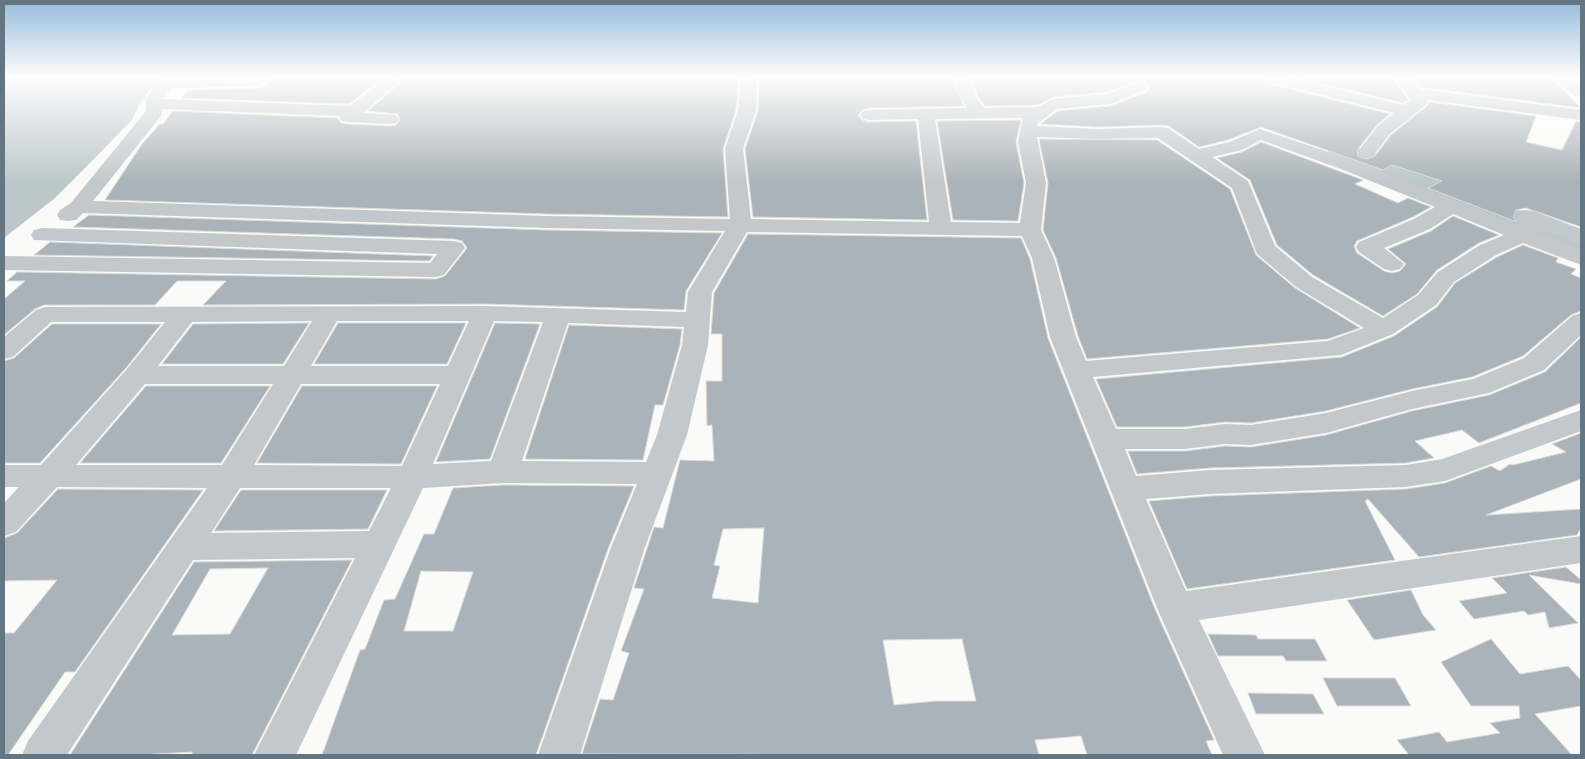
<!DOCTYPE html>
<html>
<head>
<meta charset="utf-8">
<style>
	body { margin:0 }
	#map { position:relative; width:1585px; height:759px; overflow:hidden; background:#fafaf8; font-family:"Open Sans",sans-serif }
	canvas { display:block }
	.frame { position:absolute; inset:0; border:5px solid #657683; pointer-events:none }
</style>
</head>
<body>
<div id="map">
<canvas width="1585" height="759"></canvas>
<div class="frame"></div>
</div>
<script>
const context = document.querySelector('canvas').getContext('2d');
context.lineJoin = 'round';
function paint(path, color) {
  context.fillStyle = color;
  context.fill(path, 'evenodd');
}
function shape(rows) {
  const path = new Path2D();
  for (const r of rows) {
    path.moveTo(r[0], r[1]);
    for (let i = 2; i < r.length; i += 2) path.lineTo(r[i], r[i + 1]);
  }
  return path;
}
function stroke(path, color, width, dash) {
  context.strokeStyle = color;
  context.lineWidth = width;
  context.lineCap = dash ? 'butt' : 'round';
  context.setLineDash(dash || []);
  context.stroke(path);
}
paint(shape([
	[4,77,166,77,150,90,139,105,132,120,88,165,55,198,4,238]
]), '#bbc7cb');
paint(shape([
	[1340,142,1394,160,1581,236,1581,256,1331,155,1327,150,1331,145,1340,142]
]), '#bbc7cb');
const building = shape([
	[275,77,384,77,349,104,182,98,188,90,260,88,266,85,275,77],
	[407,77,739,77,736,110,723,149,728,217,547,214,105,200,142,144,160,124,163,124,173,111,338,118,341,123,347,124,390,126,396,125,400,120,398,114,368,111,407,77],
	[759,77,951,77,964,106,869,108,862,110,858,115,862,120,869,122,916,121,927,220,753,217,745,149,758,111,759,77],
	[971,77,1258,77,1262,82,1390,114,1377,125,1357,150,1358,156,1366,159,1375,156,1391,135,1427,106,1429,102,1536,116,1526,142,1562,150,1576,121,1581,122,1581,227,1526,208,1516,210,1513,217,1517,222,1428,188,1442,181,1392,165,1383,170,1261,127,1228,140,1199,147,1169,126,1162,125,1097,127,1040,124,1058,111,1110,106,1147,92,1150,87,1141,80,1107,92,1053,97,1038,105,985,106,978,96,971,77],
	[1294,77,1392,77,1408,100,1404,103,1294,77],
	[1426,77,1549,77,1568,93,1565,92,1581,108,1420,87,1413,78,1428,80,1426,77],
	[1021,120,1016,142,1024,183,1018,221,953,220,937,121,1021,120],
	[1039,139,1157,140,1230,189,1256,255,1295,288,1360,328,1328,339,1087,359,1078,336,1056,258,1043,230,1048,183,1039,139],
	[1261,142,1363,180,1355,184,1398,203,1408,198,1431,207,1413,217,1357,241,1354,246,1357,253,1384,271,1392,273,1400,271,1406,264,1388,249,1431,231,1453,216,1499,235,1479,243,1437,270,1417,294,1383,316,1313,275,1277,245,1250,180,1217,158,1242,152,1261,142],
	[89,215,547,230,722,233,686,291,684,310,485,304,203,305,226,281,177,281,155,305,44,305,35,309,4,335,4,299,25,281,7,281,17,272,436,279,445,276,467,248,462,241,454,239,73,227,89,215],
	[748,234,1021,238,1030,259,1048,338,1155,609,1214,740,1206,741,1212,755,1087,755,1081,736,1035,740,1039,755,582,754,600,699,613,700,629,653,621,651,644,589,634,588,654,527,663,528,680,460,714,461,712,425,707,426,706,381,722,381,722,334,711,334,714,293,748,234],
	[764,528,758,603,712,598,720,566,714,565,723,529,764,528],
	[962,639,976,701,936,701,894,705,883,640,962,639],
	[50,242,433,256,429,261,34,255,50,242],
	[1523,245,1558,258,1556,262,1576,269,1571,274,1581,278,1581,311,1571,315,1523,356,1472,377,1412,389,1326,411,1251,423,1225,422,1185,427,1117,427,1096,379,1342,357,1394,336,1437,307,1455,283,1497,257,1523,245],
	[309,323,283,364,162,364,193,324,309,323],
	[338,323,466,323,447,364,314,364,338,323],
	[495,323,540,324,490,459,436,462,495,323],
	[52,324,161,324,126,368,40,463,4,463,4,361,14,358,52,324],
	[569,325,682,329,680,345,663,405,655,405,643,460,525,459,569,325],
	[1581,337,1581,403,1479,443,1462,430,1415,441,1434,458,1406,463,1210,468,1137,474,1128,451,1185,451,1225,446,1251,447,1326,435,1412,411,1489,395,1545,372,1581,337],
	[146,386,270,386,221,463,80,463,146,386],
	[302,386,437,386,401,464,257,463,302,386],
	[1581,433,1581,479,1486,515,1581,509,1581,528,1577,535,1419,557,1368,499,1365,501,1395,560,1187,589,1149,501,1210,496,1406,489,1445,483,1491,466,1500,471,1510,464,1513,465,1566,452,1552,444,1581,433],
	[503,485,634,486,608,549,536,755,322,755,360,650,365,649,384,600,395,599,424,534,434,534,453,488,503,485],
	[421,571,473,572,453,631,404,631,421,571],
	[58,489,203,490,75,672,65,672,8,755,4,755,4,633,14,633,57,580,4,581,4,538,17,533,58,489],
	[241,490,387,490,368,529,214,531,241,490],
	[352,560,252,755,192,755,192,752,138,755,70,755,194,562,352,560],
	[268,568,230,634,172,635,210,569,268,568],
	[1566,567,1581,580,1581,584,1529,575,1578,623,1549,628,1545,612,1528,615,1524,611,1474,619,1459,601,1507,593,1492,578,1566,567],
	[1411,590,1423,615,1436,630,1374,640,1347,600,1411,590],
	[1208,634,1256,635,1258,639,1315,639,1327,661,1286,661,1283,656,1218,656,1208,634],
	[1491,639,1520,674,1568,666,1581,680,1581,706,1535,714,1572,755,1409,755,1397,740,1439,732,1447,742,1500,733,1490,723,1520,718,1519,706,1471,706,1441,662,1491,639],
	[1323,678,1395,678,1411,706,1337,706,1323,678],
	[1248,693,1313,694,1324,714,1256,714,1248,693]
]);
paint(building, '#aab3b9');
stroke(building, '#dcdcda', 1);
paint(shape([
	[165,77,273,77,265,84,259,86,173,88,162,99,350,106,387,77,405,77,363,113,396,115,399,119,396,123,390,124,347,122,341,121,339,116,163,109,161,116,93,201,547,216,730,219,725,149,738,110,741,77,757,77,756,110,743,149,751,219,929,222,918,119,869,120,863,119,860,115,863,111,869,110,967,108,960,97,953,77,969,77,976,97,984,108,1038,107,1053,99,1107,94,1140,82,1148,87,1146,90,1110,104,1057,109,1038,123,1037,126,1097,129,1162,127,1168,128,1199,149,1229,142,1260,129,1355,161,1521,226,1525,223,1518,221,1515,216,1518,211,1526,210,1534,211,1581,229,1581,244,1544,230,1539,233,1581,250,1581,265,1523,243,1496,255,1454,282,1436,305,1393,334,1341,355,1093,377,1116,429,1185,429,1225,424,1251,425,1326,413,1412,391,1473,379,1524,358,1572,316,1581,313,1581,335,1544,370,1489,393,1412,409,1326,433,1251,445,1225,444,1185,449,1125,449,1136,476,1210,470,1406,465,1442,459,1581,410,1581,431,1445,481,1406,487,1210,494,1146,499,1186,591,1581,536,1581,563,1199,620,1265,755,1223,755,1157,608,1050,337,1032,258,1022,236,747,232,712,292,708,345,687,435,644,550,580,755,538,755,610,550,637,484,503,483,423,488,296,755,254,755,355,558,193,560,67,755,22,755,28,741,207,488,57,487,16,532,4,536,4,503,19,487,4,487,4,465,41,465,127,369,165,322,51,322,13,357,4,359,4,337,36,310,45,307,485,306,686,312,688,292,725,231,547,228,83,213,76,220,68,221,60,220,57,215,60,210,71,203,146,111,146,98,160,80,165,77],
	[1023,118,1018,142,1026,183,1020,223,951,222,935,119,1023,118],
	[1037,137,1097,139,1158,138,1232,188,1257,254,1296,287,1364,328,1328,341,1086,361,1076,337,1054,258,1041,230,1046,183,1037,137],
	[1261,140,1341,169,1435,207,1414,219,1359,242,1356,247,1359,252,1384,269,1392,271,1400,269,1404,264,1384,248,1430,229,1453,214,1504,235,1480,245,1438,272,1418,295,1383,318,1312,277,1275,246,1248,181,1212,157,1242,150,1261,140],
	[312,321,284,366,158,366,192,322,312,321],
	[337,321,469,321,448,366,311,366,337,321],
	[494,321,543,322,491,461,433,464,494,321],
	[568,323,684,327,682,345,657,435,646,462,522,461,568,323],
	[145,384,273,384,222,465,76,465,145,384],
	[301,384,440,384,402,466,254,465,301,384],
	[240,488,391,488,369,531,211,533,240,488],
	[1260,77,1287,77,1404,105,1411,100,1394,77,1410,77,1419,89,1581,110,1581,120,1428,100,1426,105,1390,134,1374,155,1367,157,1360,155,1358,151,1378,126,1394,113,1262,80,1260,77],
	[1551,77,1569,77,1581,85,1581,97,1575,96,1551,77],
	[42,228,454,241,462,243,465,248,444,275,436,277,4,270,4,256,430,263,437,254,34,240,31,235,34,230,42,228]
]), '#c3c8cc');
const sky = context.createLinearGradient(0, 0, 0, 183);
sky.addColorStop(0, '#96bcdc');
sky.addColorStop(0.42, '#fdfdfc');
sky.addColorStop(1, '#fdfdfc00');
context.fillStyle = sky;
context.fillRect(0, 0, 1585, 183);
</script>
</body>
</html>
